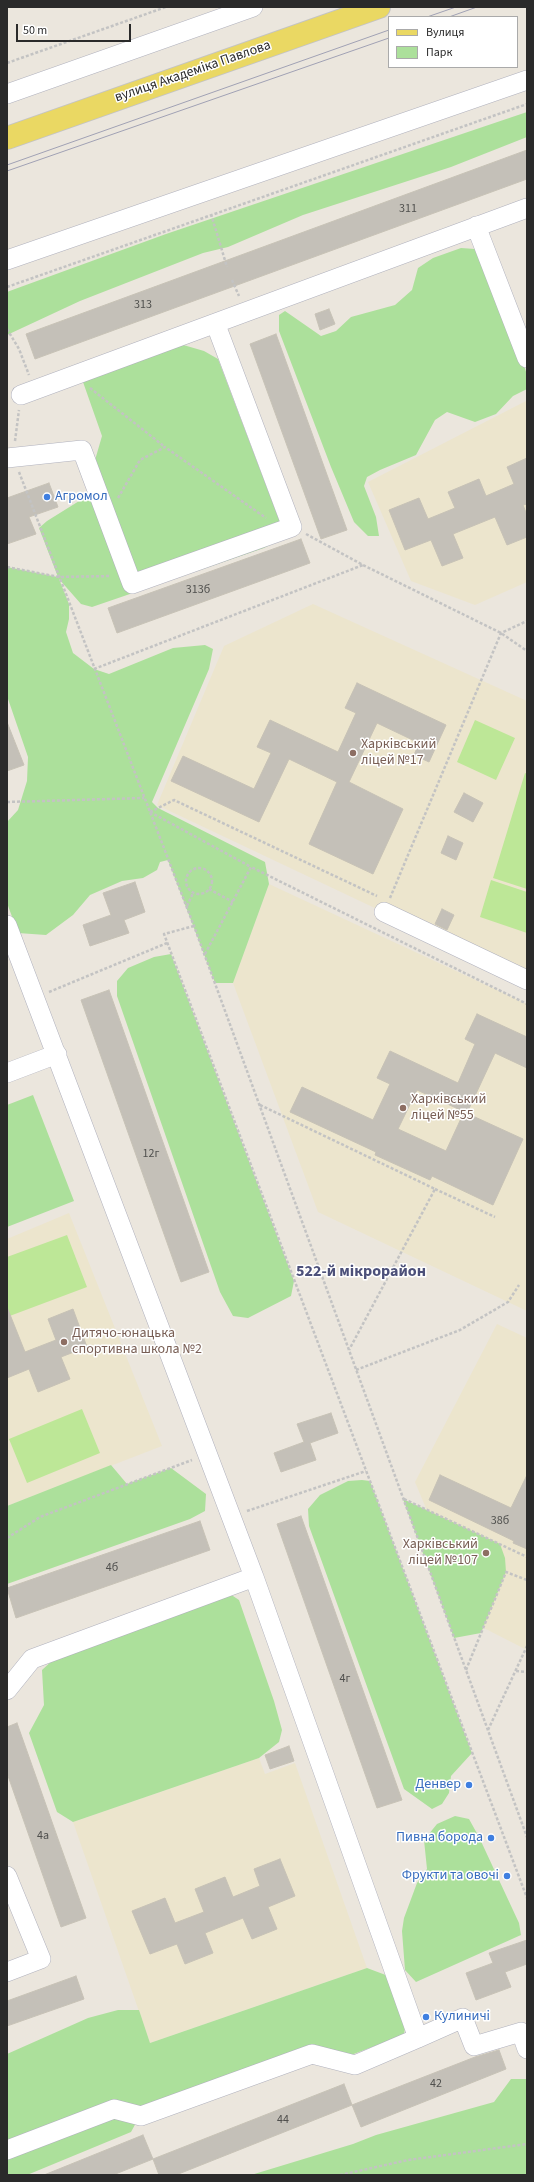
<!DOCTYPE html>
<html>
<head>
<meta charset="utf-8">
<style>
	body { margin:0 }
	#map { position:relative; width:534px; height:2182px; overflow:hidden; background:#ebe6dd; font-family:"Source Sans 3",sans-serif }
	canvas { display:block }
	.frame { position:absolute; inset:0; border:8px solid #2a2a2a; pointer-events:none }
	.legend { position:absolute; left:388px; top:16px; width:130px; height:52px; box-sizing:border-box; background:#fff; border:1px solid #aaa; margin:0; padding:5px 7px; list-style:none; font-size:12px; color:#2a2a2a }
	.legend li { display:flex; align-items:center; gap:8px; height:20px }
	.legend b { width:20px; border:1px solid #aaa }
	.scale { position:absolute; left:16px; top:24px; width:115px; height:18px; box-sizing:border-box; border:2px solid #2a2a2a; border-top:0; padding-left:5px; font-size:12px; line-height:14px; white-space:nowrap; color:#2a2a2a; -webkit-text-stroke:3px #fff; paint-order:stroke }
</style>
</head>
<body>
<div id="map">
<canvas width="534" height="2182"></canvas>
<div class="frame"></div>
<ul class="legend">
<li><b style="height:5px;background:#ead863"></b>Вулиця</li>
<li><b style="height:11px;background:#ace09b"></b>Парк</li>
</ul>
<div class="scale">50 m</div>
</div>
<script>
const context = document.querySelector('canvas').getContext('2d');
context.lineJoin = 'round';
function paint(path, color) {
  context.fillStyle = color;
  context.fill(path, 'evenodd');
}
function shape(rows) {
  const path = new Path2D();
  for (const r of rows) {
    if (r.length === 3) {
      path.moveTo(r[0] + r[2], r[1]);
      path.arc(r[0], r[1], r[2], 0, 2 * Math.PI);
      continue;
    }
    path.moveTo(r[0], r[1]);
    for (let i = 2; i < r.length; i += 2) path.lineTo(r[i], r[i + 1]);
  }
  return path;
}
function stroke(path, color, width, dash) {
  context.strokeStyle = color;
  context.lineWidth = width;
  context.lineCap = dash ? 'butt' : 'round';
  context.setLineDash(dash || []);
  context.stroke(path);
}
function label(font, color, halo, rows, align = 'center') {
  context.font = font + ' "Source Sans 3",sans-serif';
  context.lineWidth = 3;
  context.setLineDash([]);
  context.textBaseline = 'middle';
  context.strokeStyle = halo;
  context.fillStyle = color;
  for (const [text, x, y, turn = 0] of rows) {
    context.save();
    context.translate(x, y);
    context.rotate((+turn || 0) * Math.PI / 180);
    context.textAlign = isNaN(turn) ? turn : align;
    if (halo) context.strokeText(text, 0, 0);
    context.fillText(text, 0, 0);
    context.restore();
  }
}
paint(shape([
	[526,401,527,582,475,605,411,581,368,482],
	[313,604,527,701,527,980,157,805,224,646],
	[269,884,527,1004,527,1311,318,1212,233,983],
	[69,1213,162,1446,7,1506,7,1239],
	[497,1324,527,1338,527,1650,474,1623,415,1482],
	[259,1758,265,1774,295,1763,367,1968,150,2043,73,1822]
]), '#ece5cd');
paint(shape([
	[527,112,527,137,451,167,303,215,228,247,203,253,80,301,7,335,7,292,15,289,166,234],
	[461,248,475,249,521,356,527,375,527,389,513,396,496,414,475,422,447,412,435,420,416,455,380,470,367,477,364,486,376,517,379,536,368,536,354,522,331,467,279,331,279,315,285,311,321,336,336,331,351,317,395,305,412,290,418,268,433,258],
	[180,344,204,351,218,359,283,530,279,540,264,548,92,607,81,604,59,579,69,604,69,619,66,632,73,653,94,669,109,674,173,648,205,645,213,649,209,669,152,802,158,808,265,862,269,884,233,983,215,983,168,860,160,862,157,870,143,878,122,881,90,895,73,915,46,935,18,933,7,903,7,822,18,810,27,781,28,757,7,696,7,567,58,577,39,528,47,521,92,493,91,474,102,436,83,382],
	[171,954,294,1281,291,1296,248,1318,233,1316,220,1292,117,996,117,981,128,968,154,957],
	[33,1095,74,1201,7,1227,7,1105],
	[111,1465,127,1484,171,1468,206,1494,205,1511,190,1519,7,1584,7,1506],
	[362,1480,370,1481,472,1753,451,1776,449,1793,442,1804,432,1809,404,1789,309,1526,308,1509,320,1495,348,1481],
	[403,1499,500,1544,505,1558,506,1572,481,1633,454,1638],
	[230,1594,239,1600,274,1701,282,1730,279,1742,259,1758,73,1822,57,1812,29,1733,44,1705,42,1670,54,1659],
	[455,1816,469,1819,479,1837,519,1923,521,1935,416,1982,405,1970,402,1931,404,1918,417,1883,427,1869,424,1840,437,1824],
	[367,1968,391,1977,405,2027,404,2035,351,2055,314,2047,143,2110,131,2132,27,2175,7,2175,7,2054,88,2018,118,2010,139,2010,150,2043],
	[511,2079,527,2079,527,2175,251,2175,353,2144,376,2135,494,2102]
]), '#ace09b');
paint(shape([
	[475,720,515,738,496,780,457,762],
	[525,773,527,774,527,889,493,878],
	[491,880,527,892,527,933,480,917],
	[67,1235,87,1287,7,1317,7,1257],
	[82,1409,100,1453,27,1483,9,1439]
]), '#bde797');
const building = shape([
	[527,150,527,179,35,359,26,334,527,150],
	[329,309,335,324,320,330,315,314,329,309],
	[276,334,347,530,321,539,250,344,276,334],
	[527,458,527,504,523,505,527,515,527,537,507,545,495,517,453,534,463,558,442,566,431,540,405,550,389,510,419,498,428,519,455,508,448,492,479,479,486,496,514,484,507,467,527,458],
	[49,483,58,507,29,517,36,534,7,544,7,498,49,483],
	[301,539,310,563,117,633,108,608,301,539],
	[357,683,446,725,429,762,414,755,419,743,377,723,349,782,403,809,373,874,309,844,337,782,289,759,259,822,171,781,183,756,254,789,271,753,257,747,270,720,338,752,356,713,345,708,357,683],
	[7,722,24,765,7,771,7,722],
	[464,793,483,803,473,822,454,812,464,793],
	[448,836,463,843,456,860,441,853,448,836],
	[135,882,145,912,124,920,129,933,90,946,83,925,111,915,103,893,135,882],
	[442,909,454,915,447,930,435,924,442,909],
	[109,990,209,1272,181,1282,81,1000,109,990],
	[477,1014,527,1037,527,1068,495,1053,467,1113,417,1090,398,1129,446,1151,464,1112,523,1139,493,1205,432,1176,430,1180,375,1155,376,1152,290,1112,302,1087,373,1120,390,1084,377,1078,390,1051,458,1083,475,1044,465,1039,477,1014],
	[7,1307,25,1352,56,1340,48,1319,73,1309,87,1347,61,1357,70,1379,38,1392,29,1369,7,1378,7,1307],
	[331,1413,338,1433,310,1443,316,1460,281,1472,274,1453,304,1442,297,1424,331,1413],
	[440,1475,511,1508,527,1475,527,1549,513,1543,514,1541,429,1500,440,1475],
	[301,1516,402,1800,377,1808,277,1524,301,1516],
	[200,1521,210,1550,16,1618,7,1588,200,1521],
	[17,1723,86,1918,61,1927,7,1773,7,1727,17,1723],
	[289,1746,294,1761,270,1769,265,1755,289,1746],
	[280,1859,295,1896,268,1907,277,1929,252,1939,243,1918,205,1933,213,1953,185,1964,177,1944,150,1954,132,1911,165,1898,175,1923,204,1912,195,1889,225,1877,233,1897,260,1886,254,1869,280,1859],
	[527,1940,527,1964,505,1972,511,1987,476,2000,466,1973,493,1963,489,1953,527,1940],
	[76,1976,84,1999,7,2026,7,2001,76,1976],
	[499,2050,506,2069,361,2127,352,2105,475,2057,499,2050],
	[344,2084,352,2105,176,2175,159,2175,153,2159,344,2084],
	[143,2135,153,2159,113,2175,44,2175,143,2135]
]);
paint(building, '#c4c0b8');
stroke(building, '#c7c2b6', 1);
const minor = shape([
	[7,94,253,7],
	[476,226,527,358],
	[7,260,527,80],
	[21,395,527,208],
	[7,458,82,450,132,584,292,527,216,325],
	[384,912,527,980],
	[7,925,254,1577,32,1659,7,1690],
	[7,1073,57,1054],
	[254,1577,418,2038,463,2018,474,2046,521,2032,527,2049],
	[7,1876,41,1959,7,1972],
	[7,2150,114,2109,141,2116,312,2054,355,2065,418,2038]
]);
const major = shape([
	[7,138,379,7]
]);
stroke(minor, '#b0b1bd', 20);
stroke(major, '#c3c3c3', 24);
stroke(shape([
	[7,63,166,7],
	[211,214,227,267],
	[232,280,239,296],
	[7,287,527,104],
	[7,329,19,349,29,375],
	[90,388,165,447],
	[15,441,19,410],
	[19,472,194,926,527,1837],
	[118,498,140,460,165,447,266,518],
	[306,534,363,565,501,633,527,651],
	[7,567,59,577,111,576],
	[94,669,363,565],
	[7,802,144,798],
	[150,812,174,800,377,896],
	[150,812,251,867],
	[199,881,13],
	[209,889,233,902],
	[390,898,501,633,527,621],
	[187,906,193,893],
	[194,926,164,934,527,1898],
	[205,954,251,867,527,1004],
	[49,992,167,943],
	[260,1105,435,1189,349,1350],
	[435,1189,495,1217],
	[356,1370,460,1330,508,1302,519,1285],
	[404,1499,527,1557],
	[247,1511,366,1471],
	[7,1538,40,1517,192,1460],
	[466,1670,506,1572,527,1580],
	[516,1671,527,1672],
	[488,1730,527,1646],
	[340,2175,408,2160,527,2144]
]), '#c3c3c3', 2.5, [3, 2]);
stroke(minor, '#fff', 19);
stroke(major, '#ead863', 22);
stroke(shape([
	[427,17,456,7],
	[449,17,477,7],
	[7,165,389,30],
	[7,171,389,38]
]), '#a0a1b4', 1);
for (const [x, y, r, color] of [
	[47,497,4,"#3f7fe0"],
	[353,753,4,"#8d6e63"],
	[403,1108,4,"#8d6e63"],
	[64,1342,4,"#8d6e63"],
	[486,1553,4,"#8d6e63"],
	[469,1785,4,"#3f7fe0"],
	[491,1838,4,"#3f7fe0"],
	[507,1876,4,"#3f7fe0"],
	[426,2017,4,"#3f7fe0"]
]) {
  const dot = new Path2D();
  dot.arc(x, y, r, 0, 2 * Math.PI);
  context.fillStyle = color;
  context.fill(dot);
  stroke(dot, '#fff', 1.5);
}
label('12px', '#50504e', null, [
	["311",408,209],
	["313",143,305],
	["313б",198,590],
	["12г",151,1154],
	["38б",500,1521],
	["4б",112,1568],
	["4г",345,1679],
	["4а",43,1836],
	["42",436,2084],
	["44",283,2120]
]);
label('14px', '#2a2a2a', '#fff', [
	["вулиця Академіка Павлова",193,72,-19]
]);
label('14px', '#366cbe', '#fff', [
	["Агромол",55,497,"left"],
	["Денвер",461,1785],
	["Пивна борода",483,1838],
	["Фрукти та овочі",499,1876],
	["Кулиничі",434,2017,"left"]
], 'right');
label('14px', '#785e54', '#fff', [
	["Харківський",361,745],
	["ліцей №17",361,761],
	["Харківський",411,1100],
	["ліцей №55",411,1116],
	["Дитячо-юнацька",72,1334],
	["спортивна школа №2",72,1350],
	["Харківський",478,1545,"right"],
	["ліцей №107",478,1561,"right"]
], 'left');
label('bold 16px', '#4c5079', '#fff', [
	["522-й мікрорайон",361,1272]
]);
</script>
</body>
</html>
